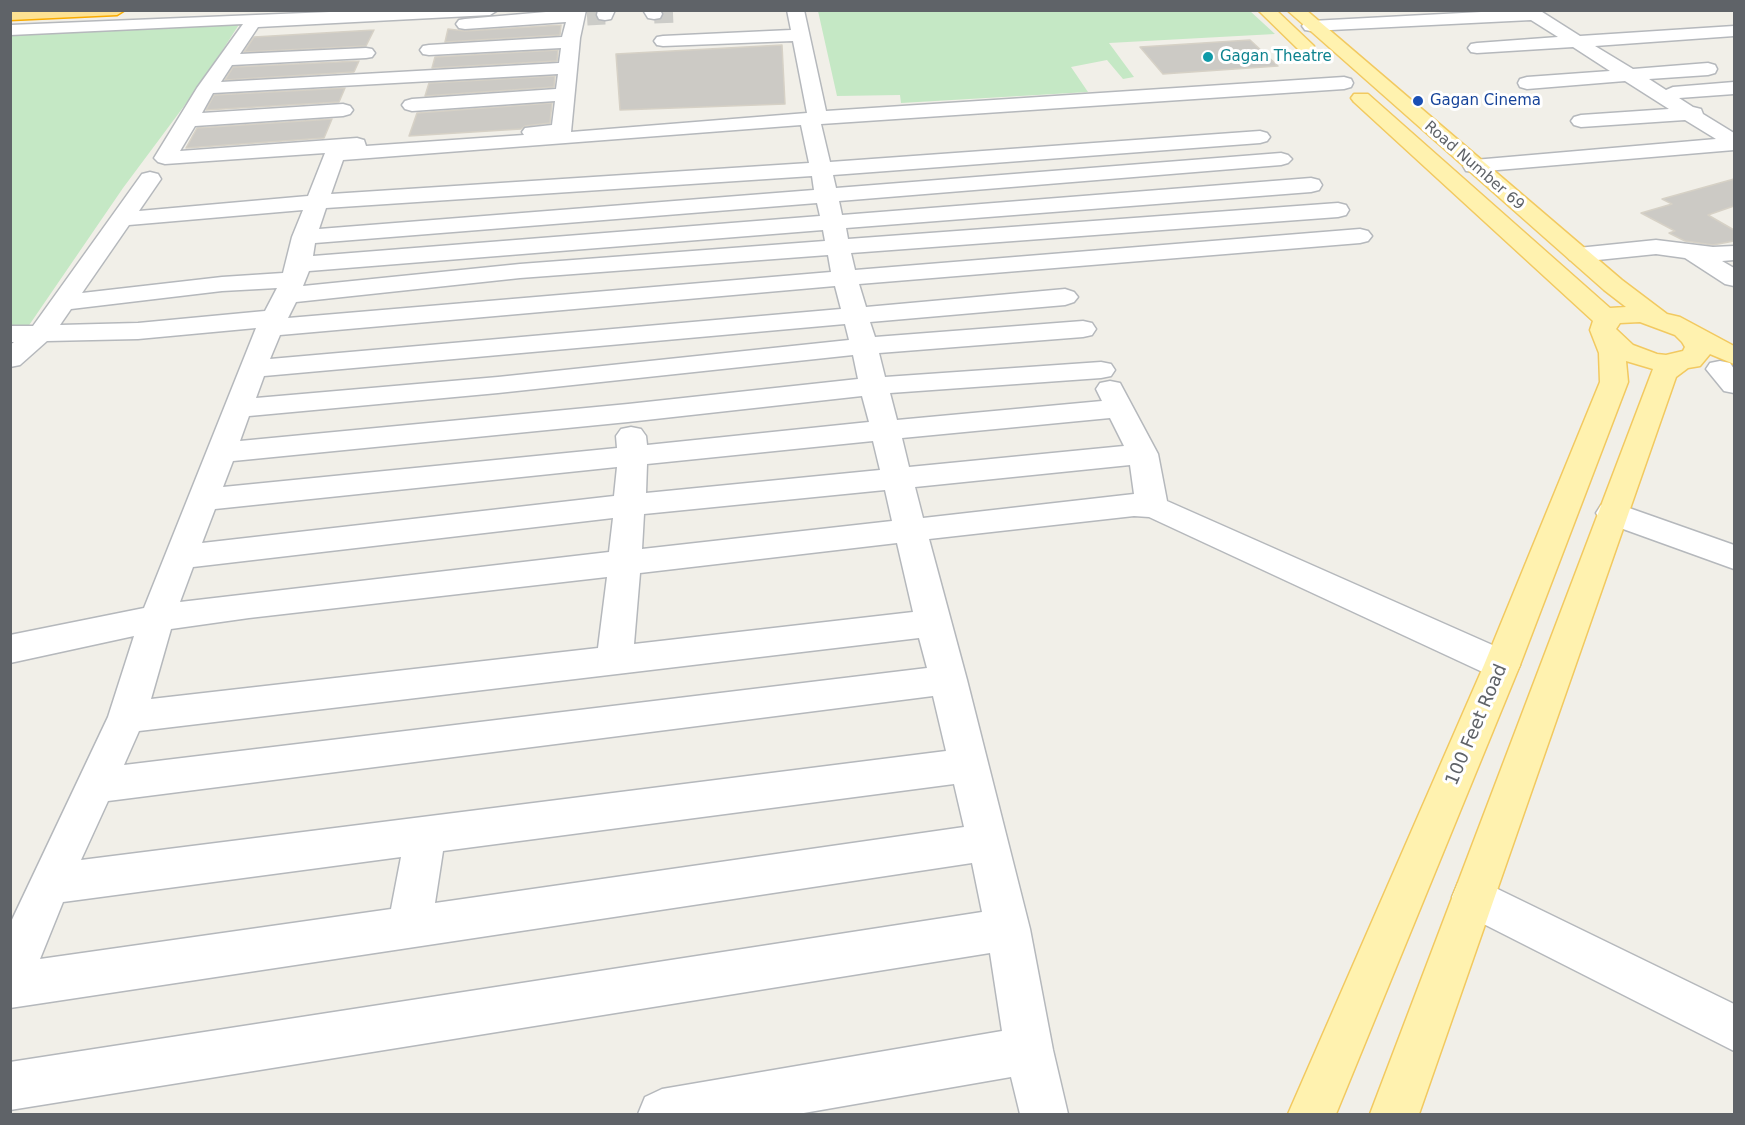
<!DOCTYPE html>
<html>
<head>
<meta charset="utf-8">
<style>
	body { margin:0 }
	#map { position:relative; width:1745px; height:1125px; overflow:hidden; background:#f1efe8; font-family:"DejaVu Sans",sans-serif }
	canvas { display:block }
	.frame { position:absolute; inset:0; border:12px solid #5f6368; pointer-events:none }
</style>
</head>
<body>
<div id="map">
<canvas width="1745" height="1125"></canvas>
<div class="frame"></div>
</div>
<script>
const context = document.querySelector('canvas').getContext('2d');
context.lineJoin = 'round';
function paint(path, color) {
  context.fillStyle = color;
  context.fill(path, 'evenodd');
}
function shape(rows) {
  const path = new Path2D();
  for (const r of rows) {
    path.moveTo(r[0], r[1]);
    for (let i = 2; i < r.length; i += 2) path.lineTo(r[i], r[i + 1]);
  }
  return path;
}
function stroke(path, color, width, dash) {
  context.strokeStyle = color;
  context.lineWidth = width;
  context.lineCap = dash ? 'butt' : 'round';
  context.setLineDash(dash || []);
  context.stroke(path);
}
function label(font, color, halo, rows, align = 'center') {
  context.font = font + ' "DejaVu Sans",sans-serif';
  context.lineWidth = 6;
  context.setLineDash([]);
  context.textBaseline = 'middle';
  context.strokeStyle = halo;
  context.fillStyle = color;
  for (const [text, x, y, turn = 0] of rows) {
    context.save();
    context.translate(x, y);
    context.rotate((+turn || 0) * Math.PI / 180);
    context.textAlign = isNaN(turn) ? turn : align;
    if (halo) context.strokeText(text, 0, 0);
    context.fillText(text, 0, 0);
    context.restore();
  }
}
paint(shape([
	[818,11,1250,11,1275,34,1109,43,1134,77,1123,79,1107,60,1071,67,1088,92,901,103,900,95,837,96],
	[240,23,202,82,123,188,21,337,10,337,10,34]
]), '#c5e8c5');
const building = shape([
	[561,25,560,35,445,42,448,29,465,31,561,25],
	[374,30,366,46,244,52,254,37,374,30],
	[1250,40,1278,66,1163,74,1140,47,1250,40],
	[782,45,785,104,620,110,616,54,782,45],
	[558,50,557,61,432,68,435,57,558,50],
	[359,61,354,72,225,80,233,67,359,61],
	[555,76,554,87,425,96,429,83,555,76],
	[345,88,339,102,206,110,214,95,345,88],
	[552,103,550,123,525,126,521,129,409,136,417,113,552,103],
	[332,119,324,138,186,148,197,128,332,119],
	[1734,179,1734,206,1708,215,1734,230,1734,241,1713,245,1685,241,1669,233,1675,231,1641,213,1672,204,1662,199,1734,179]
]);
paint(building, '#cccac5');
stroke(building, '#d6d1c6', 1.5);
stroke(shape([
	[654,14,677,13],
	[587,16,605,15]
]), '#ccccc8', 19, [19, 10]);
const minor = shape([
	[379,10,498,10,490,15,258,27,240,54,366,48,372,49,375,53,372,57,366,58,232,65,221,82,559,63,561,48,429,55,423,54,420,50,423,46,429,45,562,37,566,22,465,29,459,28,456,24,459,20,465,19,569,10,586,10,580,38,571,132,807,113,793,41,663,46,657,45,654,41,657,37,663,36,791,30,787,10,804,10,826,111,1344,77,1351,79,1353,83,1351,87,1344,89,821,124,830,162,1260,131,1267,133,1270,137,1267,141,1260,143,833,175,836,188,1281,153,1288,155,1292,159,1288,163,1281,165,839,201,842,215,1311,178,1319,180,1322,185,1319,190,1311,192,846,228,848,239,1338,203,1346,205,1349,210,1346,215,1338,217,851,253,855,270,1360,229,1368,231,1372,236,1368,241,1360,243,859,284,866,307,1065,289,1074,292,1078,297,1074,302,1065,305,870,322,875,337,1083,321,1092,323,1096,329,1092,335,1083,337,879,353,885,377,1101,362,1111,364,1115,370,1111,376,1101,378,890,393,897,420,1102,401,1096,389,1100,383,1110,381,1120,383,1158,454,1167,501,1515,655,1520,665,1515,675,1502,679,1489,675,1149,517,1134,516,929,539,967,680,1030,929,1053,1050,1068,1114,1020,1114,1011,1077,798,1114,638,1114,645,1097,662,1089,1002,1031,990,953,10,1110,10,1062,982,912,972,863,10,1008,10,924,108,717,134,636,10,663,10,635,144,608,256,328,138,339,47,341,20,365,10,367,10,345,14,342,10,342,10,326,33,326,142,174,150,172,158,174,161,179,139,211,308,196,325,153,165,164,158,162,154,158,197,88,243,24,10,35,10,25,379,10],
	[558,74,556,89,412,99,405,101,402,105,405,109,412,111,555,101,552,125,525,128,522,132,524,135,366,146,364,140,357,138,180,151,195,126,343,116,350,114,353,110,350,106,343,104,202,113,213,93,558,74],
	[801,125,809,163,331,194,343,160,801,125],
	[812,176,814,190,319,229,326,208,812,176],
	[817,203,820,216,313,256,315,243,817,203],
	[303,210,292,237,283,273,222,277,82,293,129,225,303,210],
	[823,230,825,241,520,264,303,286,309,271,823,230],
	[828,255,831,272,288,318,296,302,520,278,828,255],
	[835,286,841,309,270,359,280,335,835,286],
	[277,288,265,311,138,323,60,325,71,309,222,291,277,288],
	[845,324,849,340,498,377,256,398,264,376,845,324],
	[853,355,858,379,628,404,240,441,249,416,498,393,853,355],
	[862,396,869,422,647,445,646,436,641,429,631,427,621,429,616,436,617,448,223,487,233,461,628,422,862,396],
	[1110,418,1124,446,909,467,902,438,1110,418],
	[873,441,880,470,646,493,647,464,873,441],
	[1130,465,1134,494,923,518,915,487,1130,465],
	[617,467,614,496,202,543,215,509,617,467],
	[885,490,892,521,642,549,644,514,885,490],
	[613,518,609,552,180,602,193,567,613,518],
	[897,543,913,612,634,644,640,573,897,543],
	[607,577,598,648,151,699,171,629,249,618,607,577],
	[919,638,927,668,124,765,139,731,919,638],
	[933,696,946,751,81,860,108,801,933,696],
	[954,784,964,827,435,903,443,851,954,784],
	[401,857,391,909,40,959,63,902,401,857],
	[598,10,615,10,611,19,605,20,599,19,597,15,598,10],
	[643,10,660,10,662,14,660,18,654,19,648,18,643,10],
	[1519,10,1539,10,1580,36,1734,26,1734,36,1595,46,1633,69,1708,63,1715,65,1717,69,1715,73,1708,75,1649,79,1666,90,1673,87,1734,82,1734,94,1679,98,1693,107,1701,109,1703,114,1734,133,1734,150,1474,172,1466,171,1463,166,1466,161,1474,160,1716,139,1685,120,1581,127,1574,125,1571,121,1574,117,1581,115,1669,109,1625,81,1527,89,1520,87,1518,83,1520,79,1527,77,1610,71,1573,47,1477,53,1471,52,1468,48,1471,44,1477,43,1558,37,1531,20,1311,31,1305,30,1302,26,1305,22,1311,21,1519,10],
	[1656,240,1713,247,1734,246,1734,260,1722,261,1734,268,1734,286,1725,284,1685,258,1656,254,1578,262,1570,260,1566,255,1570,250,1578,248,1656,240],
	[1720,361,1730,363,1734,369,1734,393,1724,391,1706,369,1710,363,1720,361],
	[1612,502,1734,545,1734,569,1601,521,1596,513,1601,505,1612,502],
	[1473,877,1734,1004,1734,1051,1458,911,1452,897,1458,883,1473,877]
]);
const major = shape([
	[1258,10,1276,10,1314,46,1311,50,1305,51,1299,50,1258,10],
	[1287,10,1306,10,1622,280,1667,314,1680,317,1734,346,1734,364,1710,354,1700,366,1688,368,1676,377,1419,1114,1370,1114,1653,369,1626,361,1628,382,1520,665,1336,1114,1288,1114,1484,665,1600,382,1599,353,1590,330,1593,321,1354,102,1351,98,1354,94,1368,94,1610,308,1626,307,1604,290,1287,10],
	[1640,322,1675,335,1682,342,1685,347,1683,351,1666,355,1657,354,1633,345,1616,329,1620,323,1640,322]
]);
const highway = shape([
	[10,10,125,10,117,15,10,20,10,10]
]);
stroke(minor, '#b5b8bc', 3);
stroke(major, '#f2c960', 3);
stroke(highway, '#f9ab00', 3);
paint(minor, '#fff');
paint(major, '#fff2af');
paint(highway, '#fde293');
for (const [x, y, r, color] of [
	[1208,57,6,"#0f9aa8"],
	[1418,101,6,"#1a4fb4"]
]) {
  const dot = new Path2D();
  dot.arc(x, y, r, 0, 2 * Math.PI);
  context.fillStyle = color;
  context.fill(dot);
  stroke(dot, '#fff', 2);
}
label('15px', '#0d838f', '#fff', [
	["Gagan Theatre",1220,57]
], 'left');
label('15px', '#164399', '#fff', [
	["Gagan Cinema",1430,101]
], 'left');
label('15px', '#5f6368', '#fff', [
	["Road Number 69",1474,166,41]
]);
label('18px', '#5f6368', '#fff', [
	["100 Feet Road",1477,725,-67]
]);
</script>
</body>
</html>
